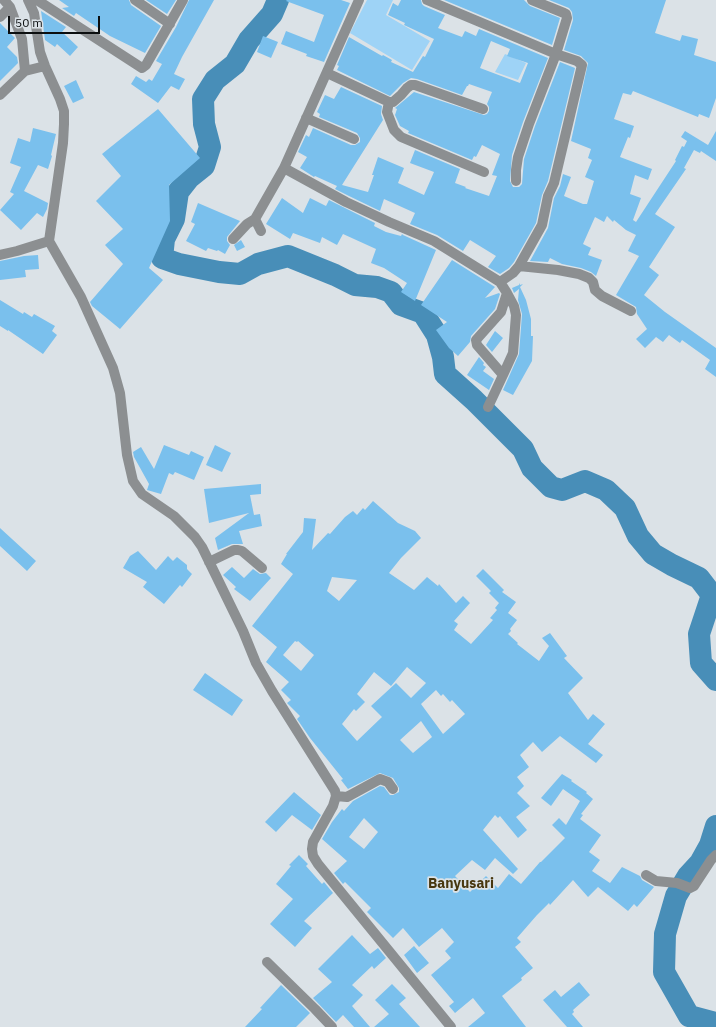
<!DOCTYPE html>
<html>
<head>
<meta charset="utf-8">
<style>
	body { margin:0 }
	#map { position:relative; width:716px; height:1027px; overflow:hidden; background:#dbe2e7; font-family:"IBM Plex Sans",sans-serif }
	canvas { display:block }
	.scale { position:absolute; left:8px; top:16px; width:92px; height:18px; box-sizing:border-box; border:2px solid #0b0e0f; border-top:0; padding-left:5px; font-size:12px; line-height:14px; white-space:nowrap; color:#0b0e0f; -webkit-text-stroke:3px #dbe2e7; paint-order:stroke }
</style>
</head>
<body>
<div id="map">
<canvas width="716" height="1027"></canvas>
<div class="scale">50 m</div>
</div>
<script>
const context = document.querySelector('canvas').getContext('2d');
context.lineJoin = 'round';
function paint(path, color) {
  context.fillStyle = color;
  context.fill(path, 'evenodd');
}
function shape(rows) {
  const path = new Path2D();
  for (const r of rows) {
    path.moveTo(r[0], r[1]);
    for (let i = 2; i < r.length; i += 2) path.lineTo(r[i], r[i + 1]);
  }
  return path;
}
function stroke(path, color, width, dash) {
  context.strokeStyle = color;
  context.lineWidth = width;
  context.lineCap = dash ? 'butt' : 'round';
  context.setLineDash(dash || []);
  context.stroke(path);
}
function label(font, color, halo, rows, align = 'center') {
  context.font = font + ' "IBM Plex Sans",sans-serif';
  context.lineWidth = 3.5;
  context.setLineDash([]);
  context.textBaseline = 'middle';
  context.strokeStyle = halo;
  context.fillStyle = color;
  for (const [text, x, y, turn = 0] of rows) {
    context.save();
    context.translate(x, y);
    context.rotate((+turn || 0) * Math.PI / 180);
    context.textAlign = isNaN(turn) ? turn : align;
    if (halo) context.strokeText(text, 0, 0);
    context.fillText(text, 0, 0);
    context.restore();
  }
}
paint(shape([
	[367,0,393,0,386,15,430,41,412,70,350,33],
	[505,54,526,63,518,80,495,72]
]), '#9ed3f6');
stroke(shape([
	[278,0,272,14,249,40,235,64,215,80,203,99,204,124,210,147,204,166,189,178,178,192,174,219,164,239,162,258,179,264,219,272,240,274,258,264,288,256,335,275,355,285,377,287,391,292,401,305,423,313,437,335,443,357,445,374,474,400,523,449,532,468,551,487,562,490,585,481,606,490,625,508,638,536,653,554,672,565,699,578,712,595,699,634,701,663,716,680],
	[716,826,710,845,700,863,688,876,676,896,665,934,664,972,689,1016,716,1023]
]), '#488eb8', 22);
paint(shape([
	[59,0,129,0,131,5,161,26,145,53,110,36,76,13,74,16,62,8,69,7],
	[146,0,176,0,167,14],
	[189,0,214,0,182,57,174,74,185,79,179,90,171,86,158,103,131,84,136,76,146,82,149,79,152,81,162,64,156,61,176,27],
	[287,0,341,0,350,3,324,62,306,56,307,54,281,44,286,31,314,42,324,15,286,1],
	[401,0,421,0,422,4,424,6,445,15,438,28,462,37,465,31,476,36,479,29,548,58,523,122,512,155,510,181,513,187,519,187,522,184,524,159,535,126,560,62,575,68,548,181,542,195,536,223,514,262,509,268,500,274,488,267,496,256,470,240,463,251,437,235,410,224,415,213,384,199,380,211,349,196,335,189,337,186,315,176,314,177,300,168,307,157,298,152,306,135,309,137,313,128,351,145,355,145,360,142,360,138,357,133,319,117,320,114,317,112,325,95,334,99,341,87,382,106,381,114,383,120,342,185,368,192,374,175,372,175,378,157,404,168,398,183,424,195,434,172,410,163,415,150,460,169,455,183,466,187,465,188,489,196,497,176,492,175,500,154,482,145,476,157,474,156,472,160,408,133,409,131,400,126,395,115,397,109,395,108,414,92,484,115,487,114,489,111,489,107,487,104,492,92,469,84,468,86,467,86,462,95,417,79,411,78,403,83,390,96,337,70,339,66,337,65,349,37,382,56,383,55,392,60,391,62,413,72,423,56,425,57,434,39,404,25,405,23,388,15,393,3,398,6],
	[491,41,510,49,507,56,528,63,520,83,480,68],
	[444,0,524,0,530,6,560,18,552,45],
	[549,0,666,0,655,33,680,41,682,35,698,39,694,55,716,62,716,98,709,118,699,114,698,117,633,91,631,95,623,93,614,119,634,126,630,138,628,137,620,157,652,169,648,180,635,175,630,194,641,198,633,220,636,222,676,161,675,160,682,146,684,147,687,141,681,137,685,131,708,145,716,131,716,161,701,151,700,153,694,150,684,168,686,169,655,214,675,227,649,267,659,275,644,295,665,312,716,348,716,377,705,369,710,360,682,340,680,343,669,335,663,342,656,337,645,348,636,339,647,329,637,314,636,307,616,295,639,256,628,251,636,235,626,230,614,220,613,222,607,216,604,222,595,217,583,244,591,248,588,255,602,260,596,276,591,272,581,268,562,264,550,258,548,262,530,261,548,228,554,198,560,186,563,174,571,177,564,196,583,204,587,204,594,181,585,177,592,160,588,158,591,149,571,141,588,63,581,56,564,50,573,20,572,12,569,8],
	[41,11,66,27,62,32,78,47,70,56,57,44,55,47,45,40],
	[0,23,15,38,7,47,17,57,18,63,0,81],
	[263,36,278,42,271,58,257,52],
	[76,80,84,98,73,103,64,86],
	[158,109,200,158,169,185,170,221,149,268,163,280,120,329,92,306,90,302,123,264,105,245,123,229,96,201,121,176,102,154],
	[33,128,56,134,51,155,52,156,48,169,38,165,24,191,48,203,47,209,43,217,37,213,21,230,0,210,14,194,10,192,21,167,10,163,18,138,30,142],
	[282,198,303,213,310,198,326,206,329,200,375,223,374,226,386,232,401,236,402,234,403,235,436,250,415,301,401,292,407,283,384,268,371,263,376,249,343,234,337,245,322,237,320,243,293,233,290,239,266,224],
	[198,203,240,221,227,237,227,241,230,245,225,254,218,250,217,251,208,248,206,251,186,241,195,224,191,222],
	[241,240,245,247,237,251,234,245],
	[38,255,39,269,25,270,26,277,0,280,0,261,24,256],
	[452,260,495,287,485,298,499,293,500,294,495,309,471,336,470,342,458,356,449,348,436,330,447,322,421,305],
	[519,283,520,285,523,284,520,287,526,300,531,319,531,336,533,336,532,361,513,395,503,390,519,354,522,314,518,300,519,289,514,293,512,288,519,285],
	[0,300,23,314,24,312,32,317,34,314,55,326,52,331,57,335,43,354,8,330,8,331,0,326],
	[495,331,503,338,492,352,486,345],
	[479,357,484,363,483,365,486,367,483,371,494,379,489,390,467,375],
	[164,445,189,455,191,451,204,457,194,480,175,472,173,475,169,473,161,494,147,490,149,484,134,457,133,452,141,447,154,469],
	[215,445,231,453,222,472,206,465],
	[261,484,261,494,250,495,254,515,260,514,262,526,239,531,243,544,232,544,218,550,215,538,249,513,209,523,204,489],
	[373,501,398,523,415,531,421,538,401,558,389,573,414,590,427,577,438,586,439,584,456,603,463,596,470,603,454,621,458,624,454,630,471,644,493,620,490,618,497,610,495,608,499,603,489,593,491,591,476,576,483,569,504,590,502,592,516,602,508,613,517,620,510,629,511,631,508,634,518,643,517,644,539,661,549,646,542,638,550,633,567,656,564,658,583,678,568,693,588,720,593,714,605,724,588,744,603,755,596,763,560,736,542,752,533,742,520,755,529,767,517,777,524,786,517,793,530,806,516,817,527,830,518,838,500,816,498,818,495,815,483,830,518,869,513,874,495,858,485,870,472,860,455,876,470,892,486,876,498,888,509,874,521,884,540,862,541,862,565,838,552,825,559,818,566,825,580,801,563,789,551,806,541,798,562,774,572,780,571,781,587,792,586,793,593,799,581,814,583,815,580,819,601,835,589,852,600,860,592,871,610,883,622,867,640,876,642,880,654,887,637,907,634,904,628,911,598,887,588,897,573,880,550,905,549,903,537,915,517,938,521,942,515,947,533,968,521,978,522,980,502,996,526,1027,468,1027,485,1013,473,998,455,1013,449,1006,454,1002,431,975,451,958,445,951,454,942,442,928,419,947,403,928,393,938,367,912,371,908,345,882,343,884,334,873,347,861,322,839,332,822,342,809,344,811,353,801,380,786,384,787,390,795,393,795,399,792,399,788,393,778,380,773,348,789,341,780,343,779,310,738,297,719,300,716,287,703,291,700,281,690,289,682,266,662,277,647,252,626,293,574,281,564,287,554,286,554,303,532,304,518,316,519,312,550,328,533,330,534,345,517,353,511,357,515,363,508,365,510],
	[332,577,357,580,339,601,327,591],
	[295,641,297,642,298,641,314,655,301,671,283,655],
	[407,667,426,683,411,698,396,683,371,706,382,717,357,741,342,724,354,709,356,711,365,702,357,694,374,672,391,686],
	[436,690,441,696,443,694,450,702,452,700,465,714,443,734,421,704],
	[421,721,432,737,413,753,400,740],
	[364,818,378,832,364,849,349,837],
	[0,528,36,561,27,571,0,546],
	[138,551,156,570,168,556,173,561,177,557,187,565,187,569,192,574,182,587,180,585,164,604,143,587,147,582,123,568,130,556],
	[232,567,244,578,253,569,260,574,266,573,271,578,250,601,234,589,236,587,223,575],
	[205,673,243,700,232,716,193,690],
	[294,792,321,815,312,830,292,815,276,832,265,822],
	[299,855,308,864,306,866,322,884,324,882,333,893,304,921,312,928,295,947,270,924,293,899,276,884,291,866,289,865],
	[352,935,370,954,378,948,386,958,374,969,372,966,352,985,363,995,352,1006,370,1027,354,1027,343,1015,336,1022,313,998,332,982,318,969],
	[414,946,429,963,417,973,404,955],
	[579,982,590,995,573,1010,574,1012,572,1014,583,1027,567,1027,543,1000,555,990,561,997],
	[392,984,406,998,399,1004,420,1027,374,1027,389,1014,375,1000],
	[281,985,310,1013,296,1027,245,1027,262,1009,260,1008]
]), '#7ac0ed');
stroke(shape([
	[4,0,10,7,22,39,25,71],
	[28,0,34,13,40,52,45,66,60,99,64,111,64,124,63,143,49,241,81,297,113,368,120,393,127,455,133,481,142,494,174,516,195,537,202,547,243,631,256,663,272,691,335,791,336,796,333,806,313,842,312,849,313,856,318,864,451,1027],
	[37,0,142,68,146,65,183,0],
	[135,0,170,24],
	[359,0,284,168,346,202,389,222,434,241,500,282,507,293,501,312,476,340,477,345,503,375,488,407],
	[427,0,556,54,577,61,582,65,554,183,548,196,542,225,519,266,513,273,500,282],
	[0,17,10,7],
	[327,73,389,102,393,102,401,95,407,88,411,85,415,85,483,109],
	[0,95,25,71,45,66],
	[389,102,387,112,394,130,401,137,484,172],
	[306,118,354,139],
	[516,181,516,170,518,157,529,124,556,54,567,18,566,14,564,13,532,0],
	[255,219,261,231],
	[233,239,247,224,255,219,284,168],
	[0,255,17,251,49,241],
	[519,266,558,270,579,274,589,278,593,282,595,290,602,296,631,311],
	[503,375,513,353,516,315,514,306,507,293],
	[209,562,234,550,238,550,242,551,262,568],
	[336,796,347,797,380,779,388,782,393,789],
	[646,875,656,881,677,883,690,888,694,886,711,860,716,855],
	[267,962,315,1009,332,1027]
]), '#8c8f91', 10);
label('bold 14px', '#47370f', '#dbe2e7', [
	["Banyusari",461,884]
]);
</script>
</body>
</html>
